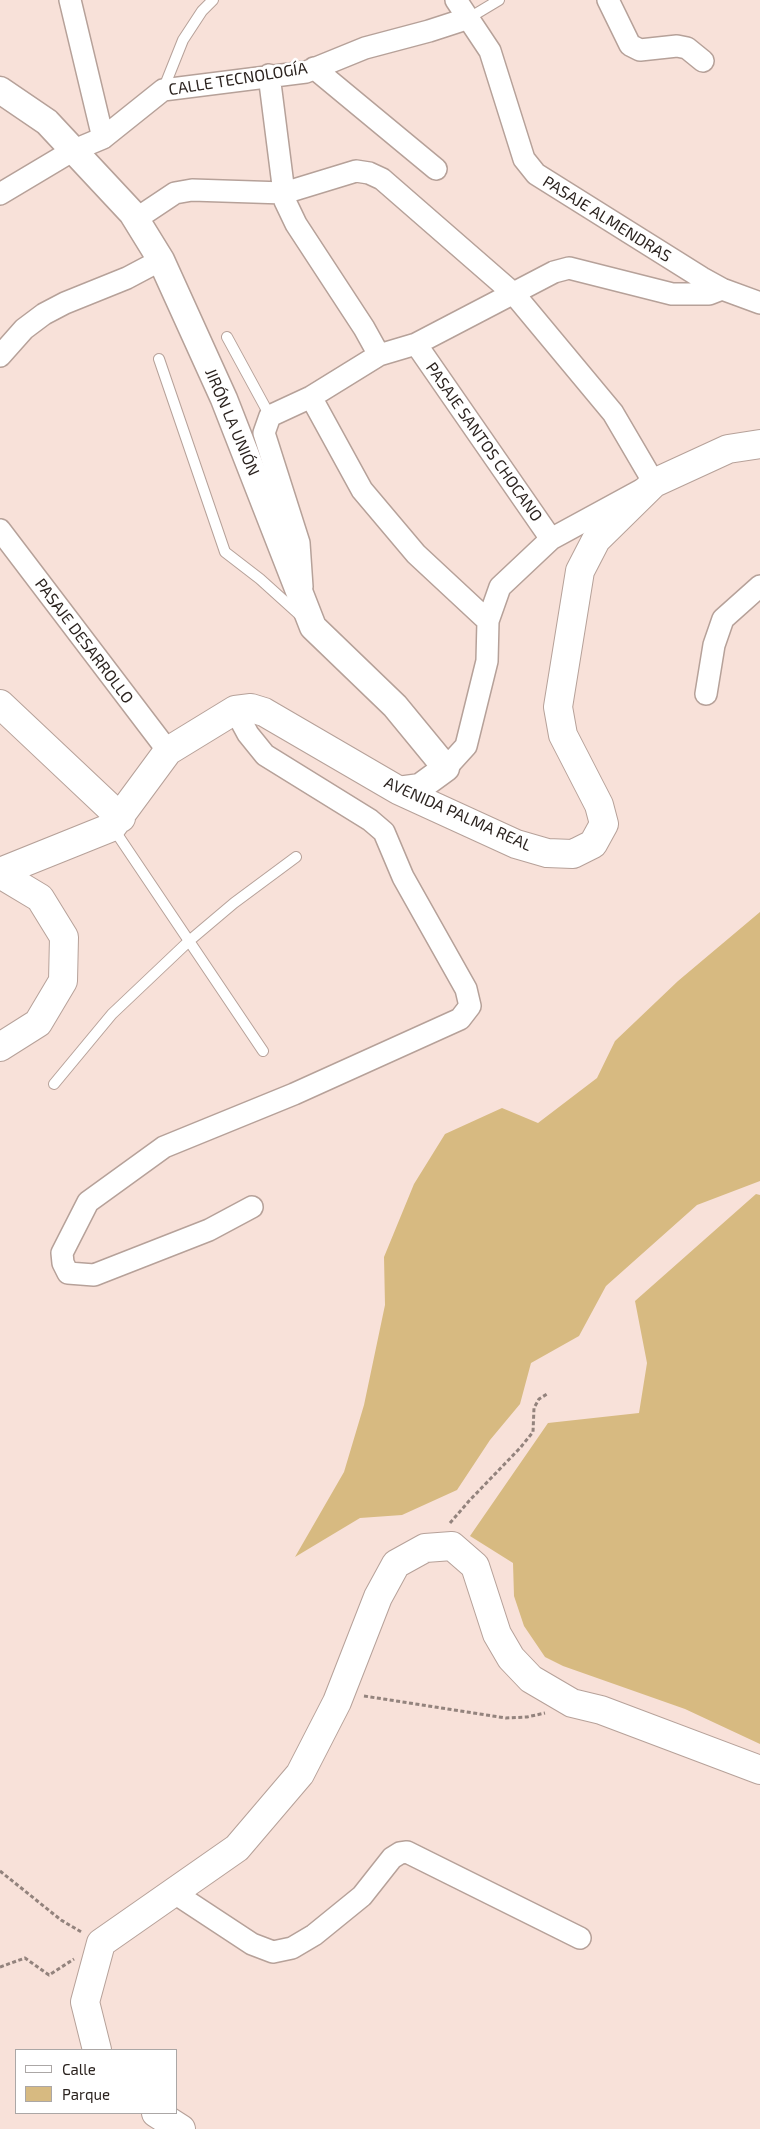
<!DOCTYPE html>
<html>
<head>
<meta charset="utf-8">
<style>
	body { margin:0 }
	#map { position:relative; width:760px; height:2129px; overflow:hidden; background:#f8e1d9; font-family:"Exo 2",sans-serif }
	canvas { display:block }
	.legend { position:absolute; left:15px; top:2049px; width:162px; height:65px; box-sizing:border-box; background:#fff; border:1px solid #aba7a6; margin:0; padding:6px 9px; list-style:none; font-size:15px; color:#2c2420 }
	.legend li { display:flex; align-items:center; gap:10px; height:25px }
	.legend b { width:25px; border:1px solid #aba7a6 }
</style>
</head>
<body>
<div id="map">
<canvas width="760" height="2129"></canvas>
<ul class="legend">
<li><b style="height:6px;background:#fff"></b>Calle</li>
<li><b style="height:14px;background:#d7ba81"></b>Parque</li>
</ul>
</div>
<script>
const context = document.querySelector('canvas').getContext('2d');
context.lineJoin = 'round';
function paint(path, color) {
  context.fillStyle = color;
  context.fill(path, 'evenodd');
}
function shape(rows) {
  const path = new Path2D();
  for (const r of rows) {
    path.moveTo(r[0], r[1]);
    for (let i = 2; i < r.length; i += 2) path.lineTo(r[i], r[i + 1]);
  }
  return path;
}
function stroke(path, color, width, dash) {
  context.strokeStyle = color;
  context.lineWidth = width;
  context.lineCap = dash ? 'butt' : 'round';
  context.setLineDash(dash || []);
  context.stroke(path);
}
function label(font, color, halo, rows, align = 'center') {
  context.font = font + ' "Exo 2",sans-serif';
  context.lineWidth = 5;
  context.setLineDash([]);
  context.textBaseline = 'middle';
  context.strokeStyle = halo;
  context.fillStyle = color;
  for (const [text, x, y, turn = 0] of rows) {
    context.save();
    context.translate(x, y);
    context.rotate((+turn || 0) * Math.PI / 180);
    context.textAlign = isNaN(turn) ? turn : align;
    if (halo) context.strokeText(text, 0, 0);
    context.fillText(text, 0, 0);
    context.restore();
  }
}
paint(shape([
	[760,912,760,1181,697,1205,606,1286,579,1336,531,1363,520,1404,490,1440,457,1490,402,1515,360,1518,295,1557,344,1472,364,1405,385,1305,384,1257,414,1184,445,1134,502,1108,538,1123,597,1078,615,1041,678,981],
	[756,1194,760,1195,760,1744,685,1709,563,1666,545,1657,524,1626,514,1596,513,1563,470,1536,548,1423,639,1413,647,1363,635,1301]
]), '#d7ba81');
const service = shape([
	[469,18,499,0],
	[163,90,183,40,202,11,213,0],
	[227,337,270,416],
	[159,359,225,552,260,579,301,616],
	[113,828,263,1051],
	[54,1084,112,1014,189,941,234,903,296,857]
]);
const minor = shape([
	[70,0,103,138],
	[456,0,490,51,524,159,536,174,702,278,722,289,760,303],
	[608,0,630,45,640,50,677,46,687,48,703,61],
	[314,68,436,169],
	[269,75,285,201,296,224,364,328,379,355],
	[0,194,72,151,103,138,163,90,306,72,365,48,429,31,469,18],
	[136,219,175,193,192,190,284,193,356,171,369,173,382,179,514,294,613,413,654,483,551,539,500,587,488,621,487,661,466,746,446,768],
	[416,344,551,539],
	[0,356,24,329,44,314,65,303,127,278,161,260],
	[311,397,362,490,416,554,488,621],
	[0,530,168,751],
	[302,587,299,543,264,433,270,416,311,397,379,355,416,344,554,272,569,268,672,294,709,294,722,289],
	[706,694,714,645,723,619,760,586],
	[235,710,248,734,265,755,370,820,384,832,403,877,466,989,470,1006,460,1019,294,1094,164,1147,88,1202,62,1253,63,1263,68,1273,94,1275,209,1230,252,1207],
	[173,1892,252,1944,273,1952,292,1948,314,1935,362,1896,392,1858,400,1853,407,1852,580,1938]
]);
const tertiary = shape([
	[0,90,47,122,132,213,161,260,224,399,313,627,395,706,446,768,420,787,398,790]
]);
const secondary = shape([
	[0,704,121,818],
	[0,872,112,827,168,751,235,710,251,708,264,712,398,790,516,844,547,853,573,854,593,844,604,824,599,805,563,735,558,707,580,571,596,540,654,483,728,449,760,444],
	[0,874,40,898,64,937,63,981,38,1023,0,1047],
	[97,2050,85,2002,101,1943,237,1848,300,1774,337,1702,378,1597,396,1564,425,1548,452,1546,475,1566,497,1634,511,1658,531,1679,572,1703,601,1710,760,1770],
	[156,2113,181,2129]
]);
stroke(service, '#b6a199', 12);
stroke(minor, '#b6a199', 24);
stroke(tertiary, '#b6a199', 29);
stroke(secondary, '#b6a199', 30);
stroke(shape([
	[450,1523,469,1501,520,1448,533,1432,534,1408,539,1399,547,1394],
	[364,1696,506,1718,527,1717,545,1713],
	[0,1871,61,1920,83,1933],
	[0,1967,25,1958,49,1975,74,1959]
]), '#93837d', 3, [4, 2.5]);
stroke(service, '#fff', 10);
stroke(minor, '#fff', 21);
stroke(tertiary, '#fff', 26);
stroke(secondary, '#fff', 28);
label('16px', '#2c2420', '#fff', [
	["CALLE TECNOLOGÍA",238,79,-9],
	["PASAJE ALMENDRAS",607,219,32],
	["JIRÓN LA UNIÓN",232,422,67],
	["PASAJE SANTOS CHOCANO",484,442,55],
	["PASAJE DESARROLLO",84,641,53],
	["AVENIDA PALMA REAL",458,814,24]
]);
</script>
</body>
</html>
